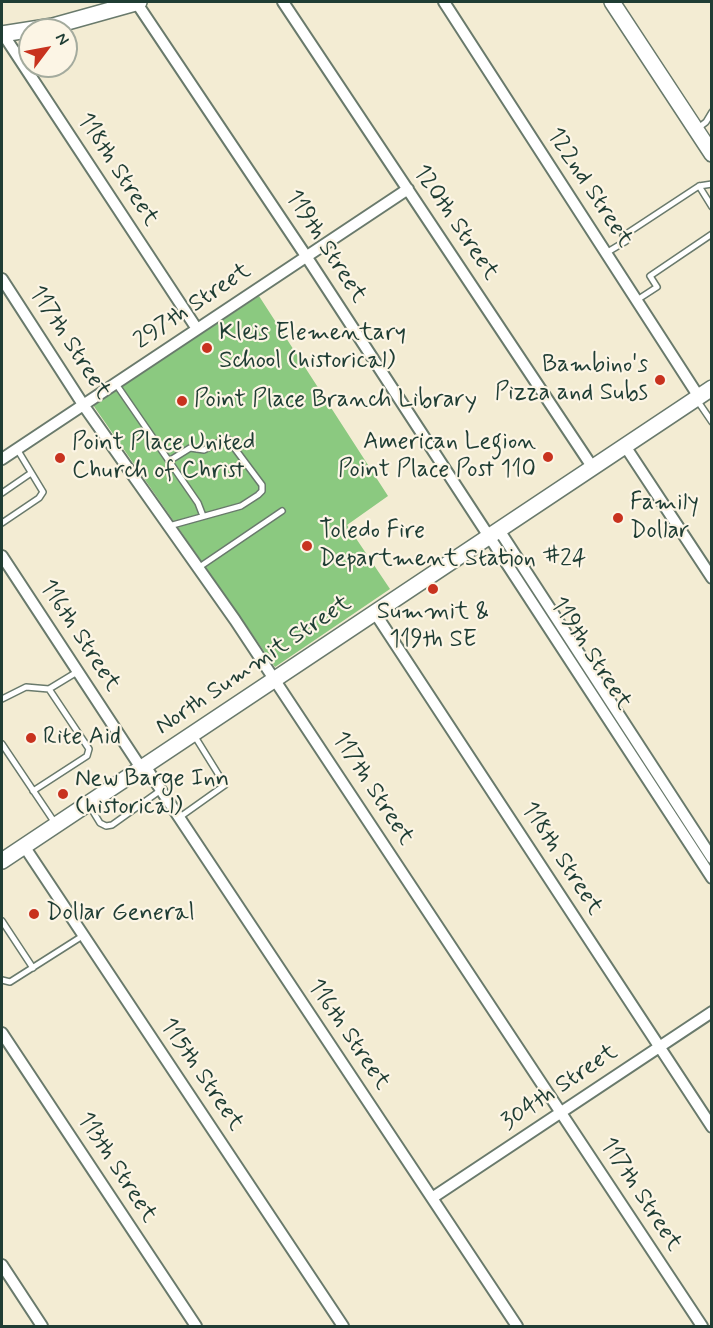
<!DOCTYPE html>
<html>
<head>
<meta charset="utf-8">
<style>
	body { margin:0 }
	#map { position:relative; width:713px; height:1328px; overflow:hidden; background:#f3ecd3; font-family:Mynerve,sans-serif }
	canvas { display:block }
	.frame { position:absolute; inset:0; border:3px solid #1f3d34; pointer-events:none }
	.north { position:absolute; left:18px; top:18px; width:60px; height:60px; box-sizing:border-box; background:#fcf5e5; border:2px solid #a4ab9e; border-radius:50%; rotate:58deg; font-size:16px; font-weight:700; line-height:24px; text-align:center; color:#1f3d34 }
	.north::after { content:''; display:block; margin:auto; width:21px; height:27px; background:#c8321e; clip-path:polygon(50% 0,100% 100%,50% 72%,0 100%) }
</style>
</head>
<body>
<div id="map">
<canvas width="713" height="1328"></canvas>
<div class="frame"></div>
<div class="north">N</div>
</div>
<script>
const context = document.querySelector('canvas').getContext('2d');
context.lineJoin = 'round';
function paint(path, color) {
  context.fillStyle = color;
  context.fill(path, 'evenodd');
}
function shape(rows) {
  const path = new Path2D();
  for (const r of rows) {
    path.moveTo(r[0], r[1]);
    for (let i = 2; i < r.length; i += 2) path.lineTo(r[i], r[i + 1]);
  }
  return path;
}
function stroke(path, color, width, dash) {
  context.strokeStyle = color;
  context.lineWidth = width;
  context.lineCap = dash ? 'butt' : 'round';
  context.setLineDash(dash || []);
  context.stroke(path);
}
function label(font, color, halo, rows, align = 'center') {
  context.font = font + ' Mynerve,sans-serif';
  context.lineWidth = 4.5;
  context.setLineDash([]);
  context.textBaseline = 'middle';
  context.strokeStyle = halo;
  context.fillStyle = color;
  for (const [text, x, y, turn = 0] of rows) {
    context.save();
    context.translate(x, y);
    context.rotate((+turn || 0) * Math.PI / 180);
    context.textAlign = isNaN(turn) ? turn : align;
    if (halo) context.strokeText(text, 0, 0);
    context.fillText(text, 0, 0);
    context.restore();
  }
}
paint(shape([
	[259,296,388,496,347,525,390,589,275,667,93,405]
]), '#8bc980');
const lane = shape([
	[697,129,706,122,712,112],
	[699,186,712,207],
	[606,253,626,241,623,236,699,186,712,184],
	[637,300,657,287,650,276,712,234],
	[116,384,169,461,190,448,204,450,227,438,262,485,262,491,258,495,241,506,169,526],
	[697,400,712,422],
	[169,461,198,503,203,516],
	[2,493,31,473],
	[2,523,39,498,43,492,17,449],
	[198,568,282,511],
	[2,699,26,687,49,689,77,672],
	[2,744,55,823],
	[33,791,87,756,89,749,49,689],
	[89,805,100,823,106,826,112,825,161,790],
	[180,817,225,785,194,735],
	[2,921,33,968],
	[2,980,10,982,84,935]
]);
const street = shape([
	[136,2,306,256,712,878],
	[283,2,593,468],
	[444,2,699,397],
	[3,34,197,329],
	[2,279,84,406,235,620,702,1326],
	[625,446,712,578],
	[2,459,408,189],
	[499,530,712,858],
	[2,556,141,768],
	[375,613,712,1127],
	[145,766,517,1326],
	[24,846,343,1326],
	[2,1033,196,1326],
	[432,1198,712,1012],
	[2,1265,42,1326]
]);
const secondary = shape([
	[612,2,712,154],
	[2,34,53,26,139,2],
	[2,861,712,388]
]);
stroke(lane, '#697a6c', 8);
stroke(street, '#697a6c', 14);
stroke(secondary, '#697a6c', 18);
stroke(lane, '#fff', 5);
stroke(street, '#fff', 10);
stroke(secondary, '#fff', 15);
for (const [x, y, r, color] of [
	[207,348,6,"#c8321e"],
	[660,380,6,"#c8321e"],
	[182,401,6,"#c8321e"],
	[548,457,6,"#c8321e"],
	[60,458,6,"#c8321e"],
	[618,518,6,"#c8321e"],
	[307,546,6,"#c8321e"],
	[433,589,6,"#c8321e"],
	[31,738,6,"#c8321e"],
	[63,794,6,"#c8321e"],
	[34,914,6,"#c8321e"]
]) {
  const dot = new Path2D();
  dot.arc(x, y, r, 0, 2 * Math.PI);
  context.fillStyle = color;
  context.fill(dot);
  stroke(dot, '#fcf5e5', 2);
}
label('24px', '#1f3d34', '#fcf5e5', [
	["118th Street",117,170,57],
	["122nd Street",589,188,57],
	["120th Street",455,223,56],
	["119th Street",325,247,57],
	["297th Street",193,307,-34],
	["117th Street",69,343,57],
	["116th Street",79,636,57],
	["119th Street",590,654,57],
	["North Summit Street",254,666,-34],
	["117th Street",372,789,57],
	["118th Street",561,859,57],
	["116th Street",348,1035,56],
	["115th Street",201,1075,56],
	["304th Street",560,1088,-34],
	["113th Street",116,1168,57],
	["117th Street",640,1195,57]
]);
label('24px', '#1f3d34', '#fcf5e5', [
	["Kleis Elementary",219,334],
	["School (historical)",219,362],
	["Bambino's",648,366,"right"],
	["Pizza and Subs",648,394,"right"],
	["Point Place Branch Library",194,401],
	["American Legion",536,443,"right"],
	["Point Place Post 110",536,471,"right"],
	["Point Place United",72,444],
	["Church of Christ",72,472],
	["Family",630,504],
	["Dollar",630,532],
	["Toledo Fire",319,532],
	["Department Station #24",319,560],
	["Summit &",433,613,"center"],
	["119th SE",433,641,"center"],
	["Rite Aid",43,738],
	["New Barge Inn",75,780],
	["(historical)",75,808],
	["Dollar General",46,914]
], 'left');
</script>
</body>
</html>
